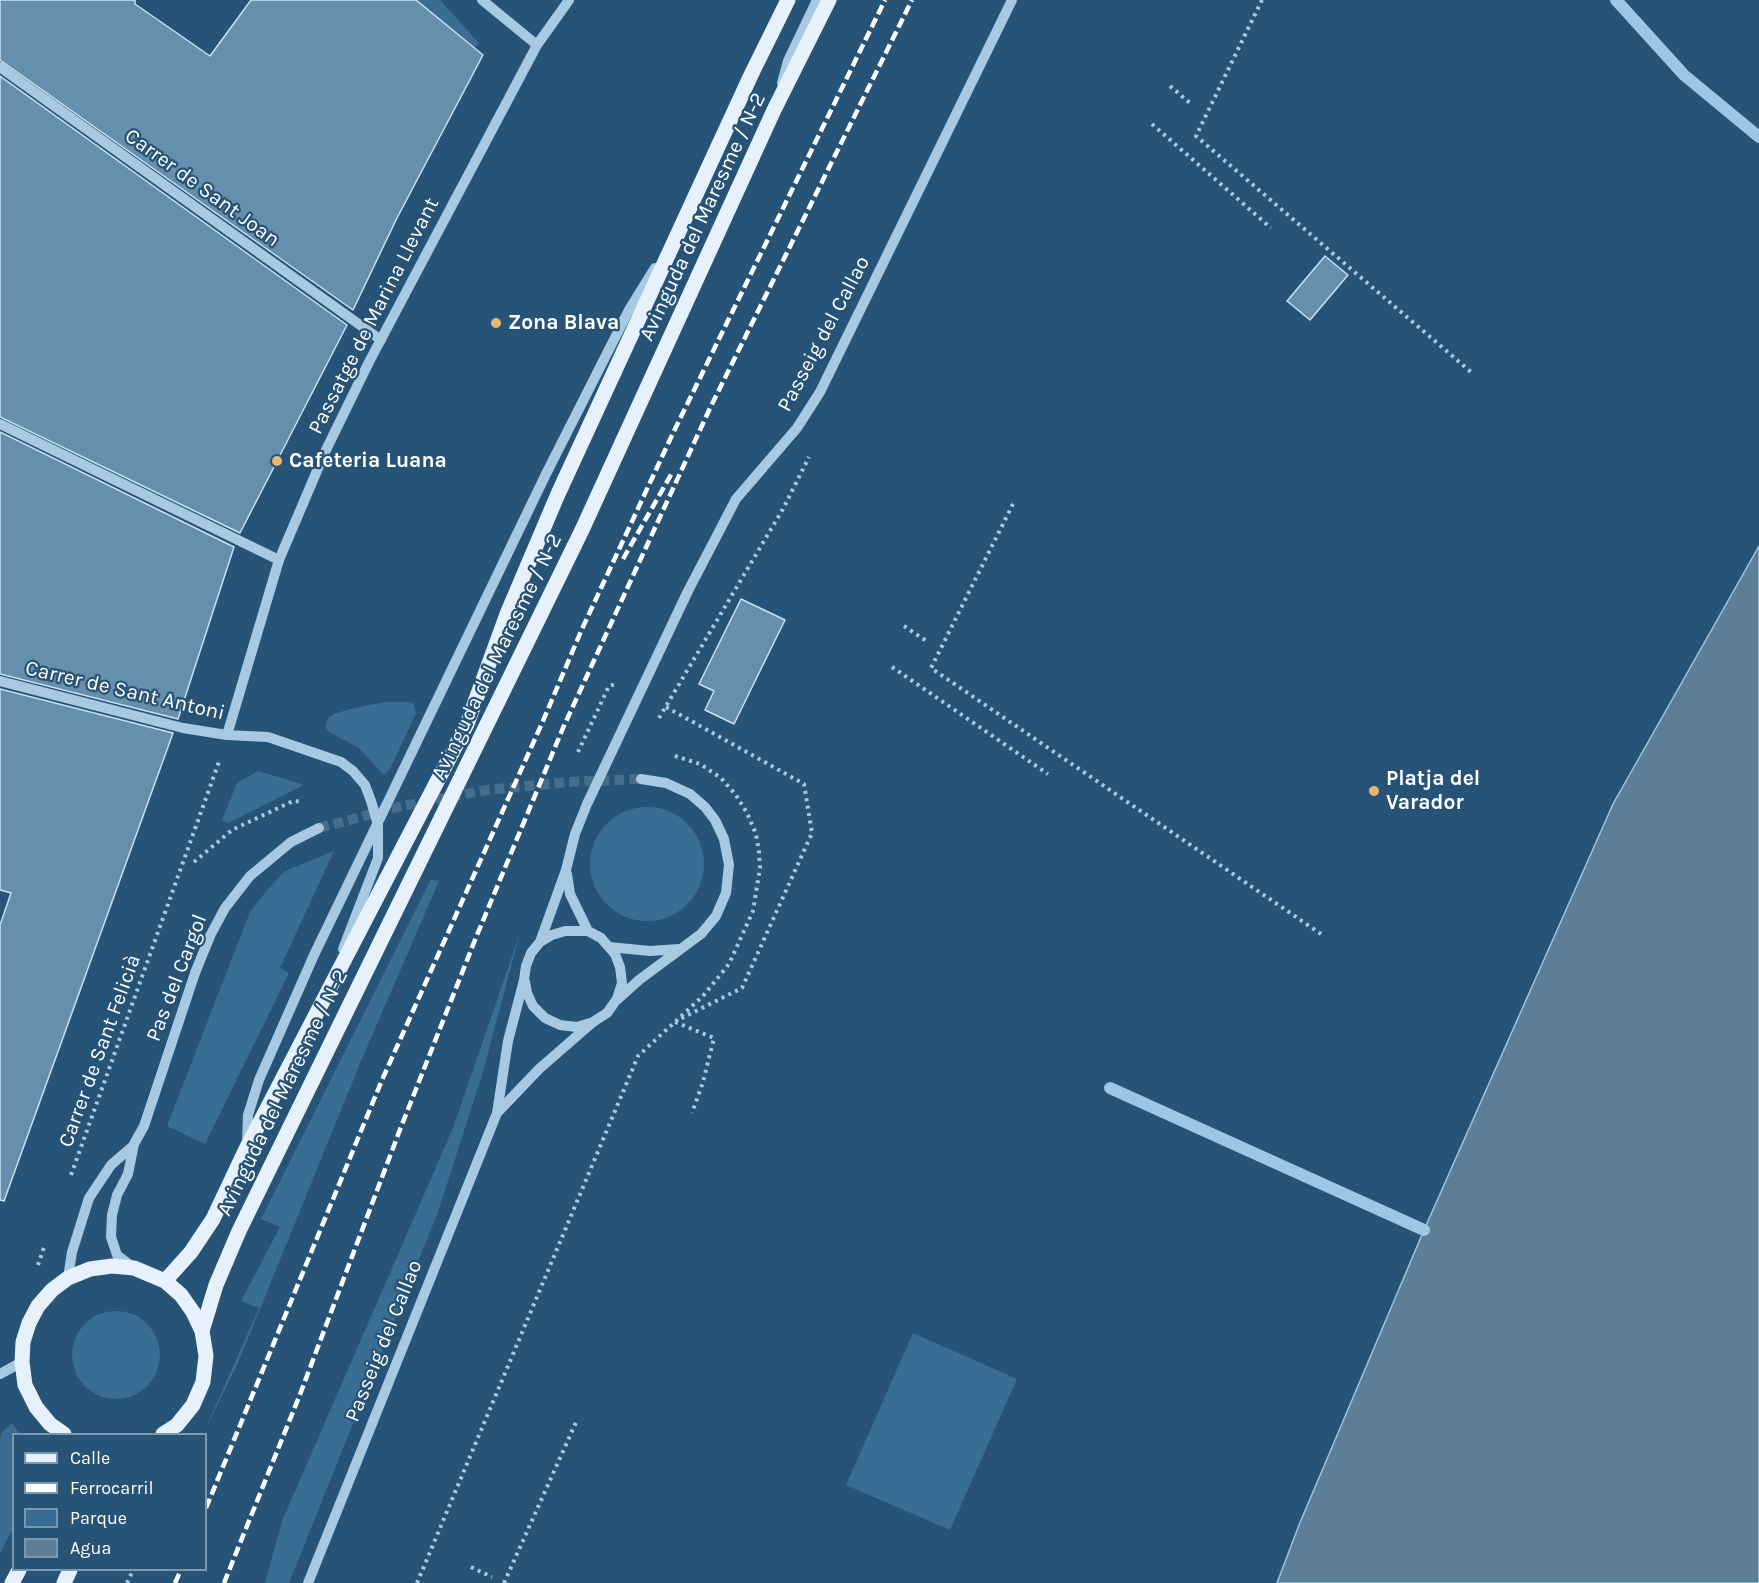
<!DOCTYPE html>
<html>
<head>
<meta charset="utf-8">
<style>
	body { margin:0 }
	#map { position:relative; width:1759px; height:1583px; overflow:hidden; background:#265376; font-family:Karla,sans-serif }
	canvas { display:block }
	.legend { position:absolute; left:12px; top:1433px; width:195px; height:138px; box-sizing:border-box; background:#265376; border:2px solid #7d98ad; margin:0; padding:8px 10px; list-style:none; font-size:18px; color:#fff }
	.legend li { display:flex; align-items:center; gap:12px; height:30px }
	.legend b { width:30px; border:2px solid #7d98ad }
</style>
</head>
<body>
<div id="map">
<canvas width="1759" height="1583"></canvas>
<ul class="legend">
<li><b style="height:8px;background:#e6f1fb"></b>Calle</li>
<li><b style="height:8px;background:#fff"></b>Ferrocarril</li>
<li><b style="height:16px;background:#3a6d93"></b>Parque</li>
<li><b style="height:16px;background:#5d7e97"></b>Agua</li>
</ul>
</div>
<script>
const context = document.querySelector('canvas').getContext('2d');
context.lineJoin = 'round';
function paint(path, color) {
  context.fillStyle = color;
  context.fill(path, 'evenodd');
}
function shape(rows) {
  const path = new Path2D();
  for (const r of rows) {
    if (r.length === 3) {
      path.moveTo(r[0] + r[2], r[1]);
      path.arc(r[0], r[1], r[2], 0, 2 * Math.PI);
      continue;
    }
    path.moveTo(r[0], r[1]);
    for (let i = 2; i < r.length; i += 2) path.lineTo(r[i], r[i + 1]);
  }
  return path;
}
function stroke(path, color, width, dash) {
  context.strokeStyle = color;
  context.lineWidth = width;
  context.lineCap = dash ? 'butt' : 'round';
  context.setLineDash(dash || []);
  context.stroke(path);
}
function label(font, color, halo, rows, align = 'center') {
  context.font = font + ' Karla,sans-serif';
  context.lineWidth = 4.5;
  context.setLineDash([]);
  context.textBaseline = 'middle';
  context.strokeStyle = halo;
  context.fillStyle = color;
  for (const [text, x, y, turn = 0] of rows) {
    context.save();
    context.translate(x, y);
    context.rotate((+turn || 0) * Math.PI / 180);
    context.textAlign = isNaN(turn) ? turn : align;
    if (halo) context.strokeText(text, 0, 0);
    context.fillText(text, 0, 0);
    context.restore();
  }
}
paint(shape([
	[416,0,440,0,479,43,475,48],
	[385,702,408,702,414,704,416,713,390,769,384,775,359,748,329,732,326,728,326,723,328,718,334,714,350,709],
	[258,771,304,785,228,823,222,820,237,783],
	[647,864,57],
	[334,851,280,968,289,973,205,1144,167,1126,250,912,267,890,285,871],
	[431,879,439,881,361,1061,238,1363,203,1434,259,1308,241,1301,280,1227,261,1219],
	[520,933,483,1072,438,1212,289,1583,265,1583,282,1521,453,1128],
	[116,1355,44],
	[913,1333,1017,1379,950,1530,846,1485],
	[12,1423,20,1434,14,1434,13,1533,11,1532,0,1554,0,1438,2,1432]
]), '#3a6d93');
const water = shape([
	[1759,546,1759,1583,1277,1583,1299,1525,1424,1230,1613,804,1759,546]
]);
paint(water, '#5d7e97');
stroke(water, '#9cc6e3', 1.5);
stroke(shape([
	[1616,0,1684,75,1759,137],
	[1110,1088,1424,1230]
]), '#9cc6e3', 12);
const building = shape([
	[0,0,135,0,135,4,210,56,251,0,416,0,483,55,397,218,353,310,0,60,0,0],
	[0,76,347,325,240,533,0,417,0,76],
	[1325,256,1348,275,1310,320,1287,301,1325,256],
	[0,432,234,547,178,719,0,674,0,432],
	[741,599,785,620,734,724,705,710,714,691,699,684,741,599],
	[0,689,173,733,4,1201,0,1200,0,925,11,893,0,890,0,689]
]);
paint(building, '#668fad');
stroke(building, '#c9e1f2', 1.5);
stroke(shape([
	[319,828,398,807,487,790,568,782,641,779]
]), '#476d8b', 10, [10, 5]);
stroke(shape([
	[1262,0,1196,136,1471,372],
	[1170,86,1191,104],
	[1152,124,1271,228],
	[1013,504,931,668,1324,936],
	[904,626,928,642],
	[892,667,1048,774],
	[666,707,804,784,812,833,742,988,678,1020],
	[659,718,783,509,809,457],
	[578,752,609,686,616,684],
	[194,862,232,830,293,801,303,802],
	[675,1022,714,1038,703,1082,692,1113],
	[71,1175,220,759],
	[38,1265,44,1247],
	[471,1567,492,1577],
	[127,1583,133,1570],
	[417,1583,638,1056,703,996,729,964,753,911,760,868,759,852,756,834,747,813,736,795,721,778,700,764,672,755],
	[504,1583,577,1420]
]), '#a7c9e2', 4, [3, 4.5]);
stroke(shape([
	[482,0,537,45],
	[0,67,381,340],
	[782,83,788,61,817,0],
	[0,424,279,560],
	[0,681,183,728,227,735,268,737,341,762,353,771,365,785,371,801,378,825,378,858,343,949],
	[227,735,279,560,325,452,369,362,537,45,569,0],
	[567,874,570,894,588,931],
	[540,942,566,870,575,834,587,804,688,591,736,499,797,428,820,392,1012,0],
	[609,947,650,951,679,949],
	[525,982,527,993,533,1006,545,1018,560,1025,577,1027,590,1023],
	[618,999,639,980,701,934,716,916,726,893,729,865,724,839,715,820,705,807,690,794,666,783,641,779],
	[247,1143,248,1115,259,1080,314,955,546,474,629,310,655,268],
	[134,1268,117,1255,111,1237,112,1215,117,1195,128,1174,134,1144,144,1126,195,973,210,936,225,908,250,876,291,842,319,828],
	[68,1278,72,1252,89,1198,111,1165,134,1145],
	[0,1374,22,1362],
	[308,1583,497,1113,508,1041,524,980,526,966,531,953,540,942,552,935,565,931,588,931,601,938,615,954,620,967,622,983,617,999,607,1013,593,1022,539,1069,497,1113]
]), '#a7c9e2', 10);
stroke(shape([
	[165,1281,191,1252,213,1219,246,1149,467,724,507,614,558,494,751,75,788,0],
	[202,1331,216,1285,239,1231,582,530,774,110,829,0],
	[64,1434,50,1424,36,1407,25,1385,22,1362,23,1342,29,1323,38,1306,52,1290,68,1278,90,1269,112,1266,134,1268,165,1281,181,1295,193,1312,202,1331,206,1356,203,1382,193,1405,177,1425,163,1434],
	[12,1583,19,1570],
	[64,1583,70,1570]
]), '#e6f1fb', 15);
stroke(shape([
	[623,559,672,473],
	[206,1508,382,1080,543,721,582,629,674,431,885,0],
	[175,1583,181,1570],
	[224,1583,299,1397,401,1127,475,940,563,728,711,406,912,0]
]), '#fff', 4.5, [10, 4.5]);
for (const [x, y, r, color] of [
	[496,323,6,"#eab66d"],
	[277,461,6,"#eab66d"],
	[1374,791,6,"#eab66d"]
]) {
  const dot = new Path2D();
  dot.arc(x, y, r, 0, 2 * Math.PI);
  context.fillStyle = color;
  context.fill(dot);
  stroke(dot, '#265376', 2);
}
label('21px', '#fff', '#265376', [
	["Carrer de Sant Joan",202,188,36],
	["Avinguda del Maresme / N-2",703,217,-65],
	["Passatge de Marina Llevant",374,316,-63],
	["Passeig del Callao",824,334,-62],
	["Avinguda del Maresme / N-2",497,657,-64],
	["Carrer de Sant Antoni",125,691,13],
	["Pas del Cargol",177,978,-69],
	["Carrer de Sant Felicià",100,1051,-70],
	["Avinguda del Maresme / N-2",283,1093,-64],
	["Passeig del Callao",384,1341,-68]
]);
label('bold 21px', '#fff', '#265376', [
	["Zona Blava",508,323],
	["Cafeteria Luana",289,461],
	["Platja del",1386,779],
	["Varador",1386,803]
], 'left');
</script>
</body>
</html>
